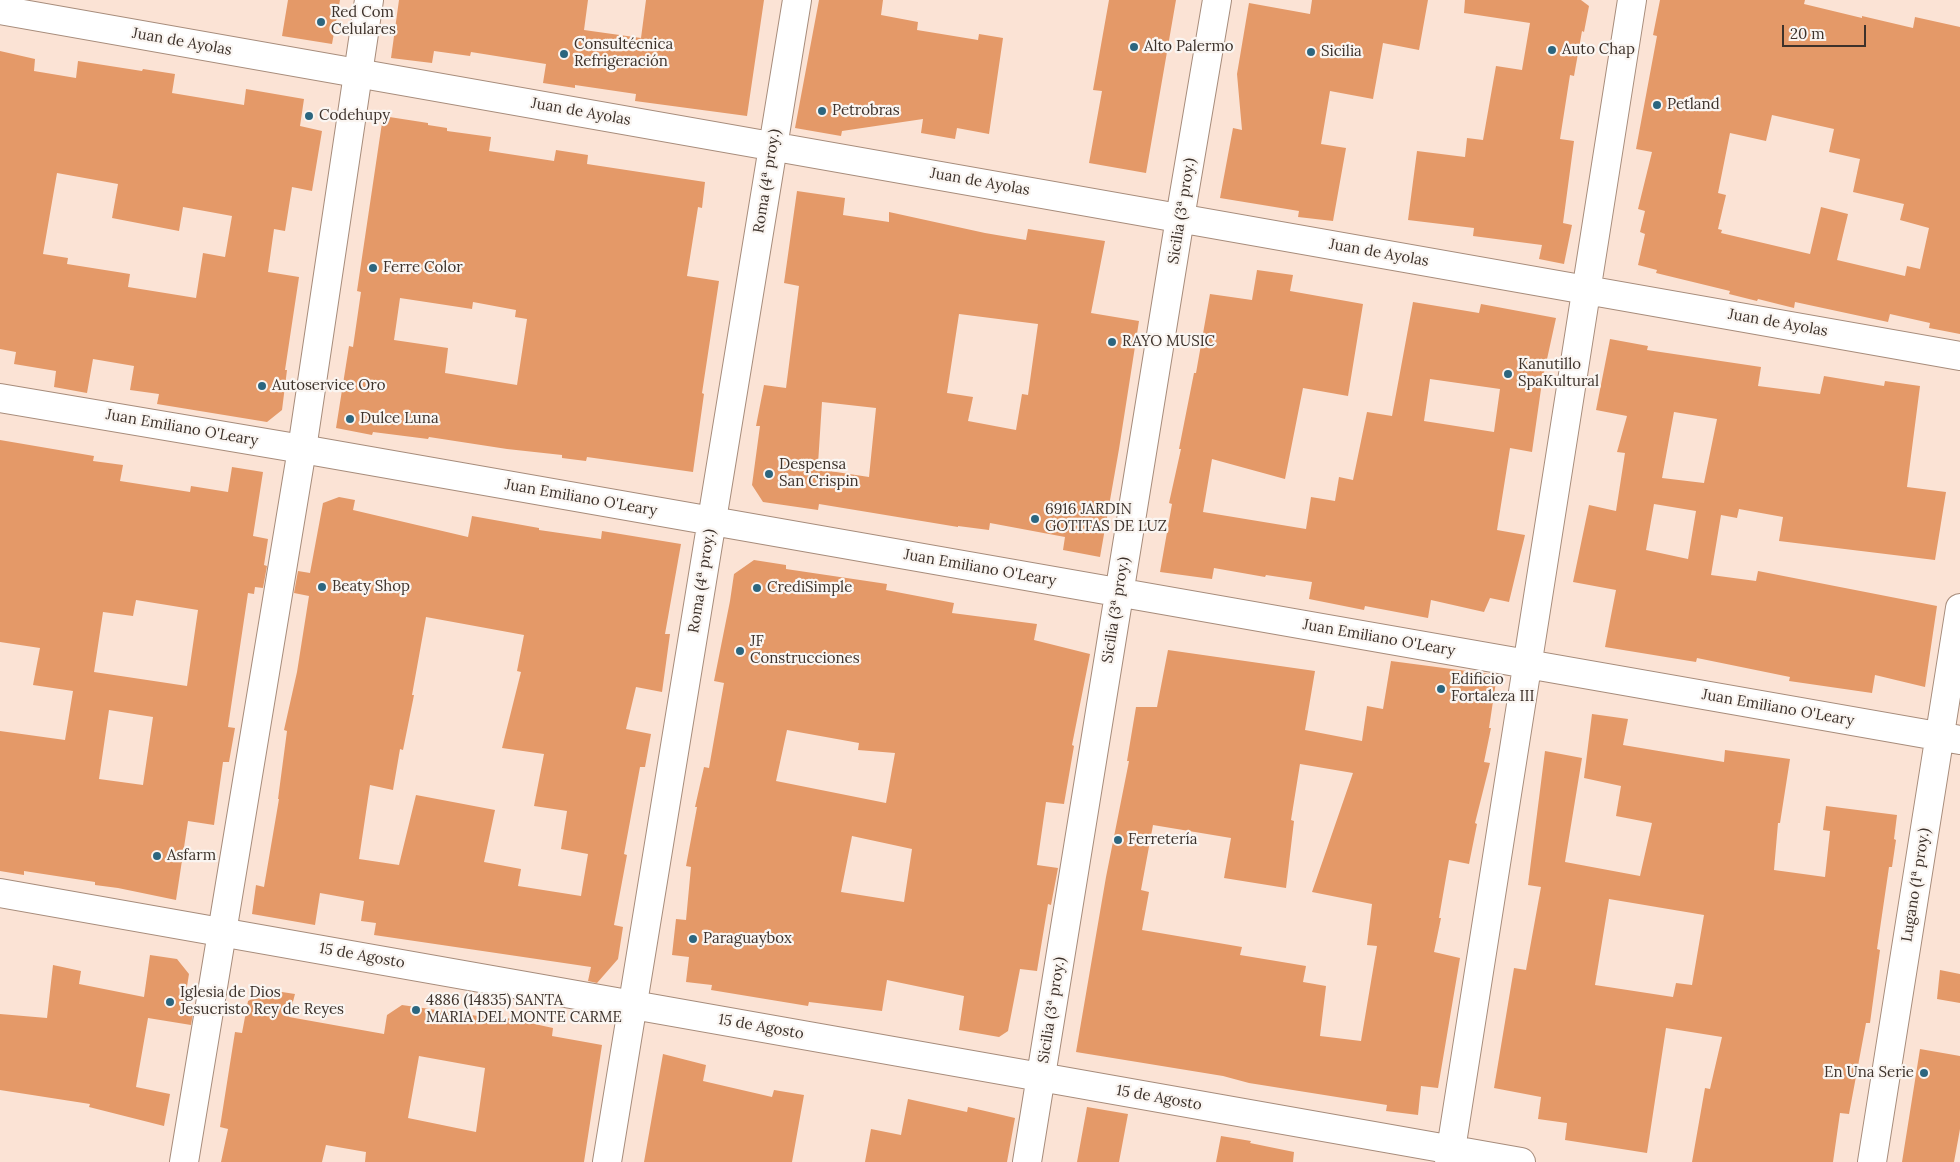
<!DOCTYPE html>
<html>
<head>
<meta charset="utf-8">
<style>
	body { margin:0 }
	#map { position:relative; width:1960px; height:1162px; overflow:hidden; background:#fbe3d5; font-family:Lora,serif }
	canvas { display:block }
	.scale { position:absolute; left:1782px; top:25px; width:84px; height:22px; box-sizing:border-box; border:2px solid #3d322b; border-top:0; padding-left:6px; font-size:15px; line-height:18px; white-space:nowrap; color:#3d322b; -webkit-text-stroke:4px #faf5f1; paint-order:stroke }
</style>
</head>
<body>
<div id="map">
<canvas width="1960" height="1162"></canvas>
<div class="scale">20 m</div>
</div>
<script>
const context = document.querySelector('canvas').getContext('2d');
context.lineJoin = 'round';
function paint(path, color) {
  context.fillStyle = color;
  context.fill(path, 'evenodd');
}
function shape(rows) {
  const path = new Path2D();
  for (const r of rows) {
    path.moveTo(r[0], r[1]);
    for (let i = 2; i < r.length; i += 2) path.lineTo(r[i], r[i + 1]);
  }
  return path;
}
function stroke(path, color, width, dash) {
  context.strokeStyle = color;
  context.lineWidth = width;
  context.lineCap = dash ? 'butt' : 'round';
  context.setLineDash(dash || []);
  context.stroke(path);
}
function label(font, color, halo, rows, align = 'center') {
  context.font = font + ' Lora,serif';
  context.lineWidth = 4.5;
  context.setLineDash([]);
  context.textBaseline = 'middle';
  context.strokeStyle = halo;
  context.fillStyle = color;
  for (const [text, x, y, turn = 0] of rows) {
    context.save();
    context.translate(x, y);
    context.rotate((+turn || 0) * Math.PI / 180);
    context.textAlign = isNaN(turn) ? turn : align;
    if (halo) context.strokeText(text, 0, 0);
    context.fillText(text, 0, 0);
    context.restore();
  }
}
paint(shape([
	[288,0,340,0,332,44,282,36],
	[399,0,588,0,584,30,641,38,646,0,764,0,747,116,635,101,636,94,575,85,575,88,543,83,546,64,471,52,470,56,434,51,432,63,391,58],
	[819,0,883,0,881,15,918,22,917,30,978,40,979,34,1003,38,989,134,957,128,955,139,921,133,923,119,842,131,841,136,795,128],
	[1109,0,1176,0,1146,173,1089,163,1102,91,1093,90],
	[1312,0,1428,0,1419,50,1383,43,1373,99,1330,91,1321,144,1346,148,1333,221,1298,217,1299,211,1220,198,1233,128,1242,130,1237,74,1249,3,1310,14],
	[1465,0,1581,0,1589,6,1584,32,1582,31,1574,76,1570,75,1560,139,1574,141,1563,223,1572,225,1564,264,1539,259,1542,245,1473,236,1474,228,1408,220,1417,151,1465,157,1467,138,1483,140,1496,66,1522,70,1530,23,1464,13],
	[1660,0,1805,0,1804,4,1862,18,1862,16,1913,28,1915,17,1960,27,1960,334,1929,328,1930,323,1890,314,1888,322,1795,302,1794,308,1758,299,1757,301,1729,294,1730,291,1656,273,1657,270,1638,265,1645,234,1640,232,1645,211,1638,209,1652,152,1636,149,1657,36,1653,35],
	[1772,115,1834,129,1829,152,1860,159,1853,192,1904,204,1900,220,1929,228,1920,269,1907,266,1905,276,1837,260,1848,214,1821,207,1810,254,1721,233,1722,230,1718,229,1726,195,1718,193,1730,133,1766,141],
	[0,51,35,59,34,71,76,78,78,61,142,71,143,69,175,74,172,93,244,105,246,89,304,99,300,126,322,131,312,191,292,187,285,231,274,229,268,272,299,277,285,370,287,370,282,410,267,422,157,404,159,394,130,390,134,366,93,359,87,393,54,387,56,371,14,364,16,352,0,349],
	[57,173,118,184,112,218,179,231,183,207,232,216,225,257,203,253,196,298,128,287,130,274,67,264,68,258,43,254],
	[383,116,428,123,428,125,447,128,447,131,491,137,489,151,554,161,556,150,588,155,587,164,705,182,702,208,698,207,687,276,719,281,702,393,704,394,693,472,587,457,586,461,562,458,562,455,507,449,429,437,428,439,373,432,372,435,336,428,349,346,353,347,361,292,357,291],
	[400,298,472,309,473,302,516,310,515,317,527,319,517,385,445,373,448,348,394,340],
	[797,191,845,198,843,215,889,222,889,212,985,233,1026,240,1028,229,1105,241,1091,313,1139,321,1119,449,1100,557,1063,550,1065,537,990,523,989,530,958,526,958,527,819,504,818,510,763,502,752,485,760,426,756,426,764,385,786,388,799,286,784,283],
	[959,314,1038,324,1028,395,1022,394,1016,430,968,421,973,397,947,393],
	[822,402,876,408,869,477,823,470,824,465,818,464],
	[1257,270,1293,275,1290,291,1363,304,1348,396,1303,388,1285,479,1212,459,1203,512,1306,529,1311,497,1335,501,1339,477,1353,480,1367,412,1392,416,1413,302,1479,313,1481,304,1556,318,1542,382,1532,452,1510,448,1497,530,1525,535,1509,602,1490,598,1484,612,1431,600,1428,618,1365,606,1364,610,1309,599,1312,582,1266,575,1265,577,1214,568,1212,579,1160,572,1172,504,1169,503,1181,449,1179,449,1194,373,1196,373,1210,294,1252,300],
	[1430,379,1500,389,1494,432,1424,421],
	[1610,339,1648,346,1647,350,1761,367,1758,386,1820,394,1824,376,1884,386,1885,381,1920,386,1907,487,1946,492,1935,560,1779,541,1783,517,1739,509,1737,518,1721,515,1711,575,1756,581,1758,571,1937,606,1925,687,1875,675,1872,693,1789,681,1790,677,1697,658,1696,662,1605,647,1616,590,1573,582,1589,505,1616,511,1625,453,1617,452,1627,416,1596,410],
	[1674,412,1717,419,1704,483,1662,478],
	[1654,504,1696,511,1688,559,1646,550],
	[0,440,94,456,93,461,123,465,120,481,190,492,191,486,228,492,232,467,263,472,253,536,268,539,264,565,267,566,263,588,255,587,254,594,248,593,228,727,235,728,229,762,223,762,214,825,188,821,176,900,118,888,95,885,95,882,24,871,24,875,0,871,0,731,65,740,73,691,33,685,40,648,0,642],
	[136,600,198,610,187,686,94,672,103,612,133,616],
	[109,710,153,717,143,785,99,779],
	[339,497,355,500,353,510,468,537,472,516,539,528,539,530,601,539,602,531,681,544,665,634,670,634,662,692,636,687,626,729,651,734,645,767,640,767,624,854,627,855,614,925,623,927,618,959,597,983,588,981,591,967,374,935,376,923,361,921,364,901,320,893,315,925,252,914,256,885,264,887,279,799,278,799,287,731,284,730,297,672,309,596,294,593,298,571,310,573,323,503],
	[426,617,524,635,517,671,521,672,502,748,544,754,534,806,567,811,561,849,588,854,581,896,518,886,521,869,484,862,495,810,416,795,399,865,359,859,370,785,393,790,400,749,403,750,414,695,412,695],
	[754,560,786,565,786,569,887,584,886,590,954,603,952,613,1037,624,1034,640,1090,654,1072,745,1074,746,1064,804,1046,802,1037,865,1058,868,1051,905,1048,904,1037,971,1020,969,1008,1031,999,1037,959,1030,964,996,887,980,882,1011,809,1002,808,1006,711,990,712,985,686,982,689,957,672,955,676,919,686,920,691,867,686,866,697,807,695,807,704,767,709,768,724,683,714,681,730,601,734,574],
	[787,730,859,743,858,750,895,753,886,803,776,781],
	[852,836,912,849,904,902,841,892],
	[1168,650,1315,671,1305,730,1362,741,1367,706,1383,709,1391,661,1497,675,1489,728,1491,728,1484,762,1490,763,1475,823,1477,824,1469,864,1449,860,1439,918,1441,918,1434,952,1460,958,1438,1088,1421,1086,1418,1115,1386,1111,1387,1105,1249,1083,1223,1076,1076,1052,1106,877,1129,761,1127,761,1136,707,1157,707],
	[1300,764,1353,773,1312,892,1372,904,1367,945,1377,946,1361,1041,1320,1036,1326,986,1303,982,1306,966,1240,955,1242,947,1142,930,1149,892,1141,890,1153,825,1231,838,1224,878,1286,888,1294,821,1291,820],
	[1592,714,1628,719,1623,745,1724,762,1725,750,1790,759,1780,823,1778,823,1774,870,1825,877,1830,831,1823,830,1826,806,1897,815,1894,839,1896,840,1892,867,1889,867,1877,949,1880,950,1870,1023,1866,1023,1849,1114,1840,1113,1833,1162,1692,1162,1705,1088,1710,1089,1722,1037,1666,1028,1647,1153,1565,1140,1567,1123,1538,1119,1541,1097,1494,1088,1514,968,1526,970,1541,887,1528,885,1545,751,1582,758,1565,862,1640,876,1652,823,1616,816,1621,786,1584,778],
	[1609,899,1704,915,1692,985,1676,983,1673,997,1595,985],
	[150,955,177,959,189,974,184,1005,194,1007,191,1025,148,1018,136,1087,170,1094,164,1126,89,1107,90,1104,0,1090,0,1014,47,1018,53,965,81,971,79,984,144,997],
	[1940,970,1960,974,1960,1003,1937,999],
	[269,990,295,994,289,1017,384,1034,387,1015,402,1005,492,1018,493,1015,553,1028,552,1036,602,1045,584,1162,365,1162,366,1152,326,1145,322,1162,221,1162,228,1129,220,1127,235,1032,242,1033,248,1001],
	[419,1056,485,1068,476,1132,408,1118],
	[1920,1049,1960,1056,1960,1129,1954,1162,1902,1162],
	[663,1054,706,1065,703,1081,772,1097,774,1090,804,1095,792,1162,644,1162],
	[908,1099,967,1112,968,1107,1015,1118,1007,1162,865,1162,871,1129,901,1135],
	[1087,1107,1128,1114,1119,1162,1077,1162],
	[1221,1136,1251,1141,1250,1143,1294,1152,1293,1162,1216,1162]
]), '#e49968');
const minor = shape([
	[0,10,1960,356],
	[0,398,302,449,1960,740],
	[0,893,1521,1162],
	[607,1162,797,0],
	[1027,1162,1180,218,1217,0],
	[1449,1162,1632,0],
	[1872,1162,1960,608]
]);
const major = shape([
	[184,1162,302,449,369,0]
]);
stroke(minor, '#a78c7b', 30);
stroke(major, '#a78c7b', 30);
stroke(minor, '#fff', 28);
stroke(major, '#fff', 28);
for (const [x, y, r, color] of [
	[321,22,5,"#2c667f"],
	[1134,47,5,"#2c667f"],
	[1552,50,5,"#2c667f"],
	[1311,52,5,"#2c667f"],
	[564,54,5,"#2c667f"],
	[1657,105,5,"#2c667f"],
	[822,111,5,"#2c667f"],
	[309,116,5,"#2c667f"],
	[373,268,5,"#2c667f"],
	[1112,342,5,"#2c667f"],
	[1508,374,5,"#2c667f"],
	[262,386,5,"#2c667f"],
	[350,419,5,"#2c667f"],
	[769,474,5,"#2c667f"],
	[1035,519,5,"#2c667f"],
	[322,587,5,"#2c667f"],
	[757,588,5,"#2c667f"],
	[740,651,5,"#2c667f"],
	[1441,689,5,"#2c667f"],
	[1118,840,5,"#2c667f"],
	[157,856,5,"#2c667f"],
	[693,939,5,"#2c667f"],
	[170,1002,5,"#2c667f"],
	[416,1010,5,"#2c667f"],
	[1924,1073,5,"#2c667f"]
]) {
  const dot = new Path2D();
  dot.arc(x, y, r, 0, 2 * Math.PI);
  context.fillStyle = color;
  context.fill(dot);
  stroke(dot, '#faf5f1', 2);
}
label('15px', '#3d322b', '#faf5f1', [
	["Red Com",331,13],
	["Celulares",331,30],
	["Consultécnica",574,45],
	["Refrigeración",574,62],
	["Alto Palermo",1144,47],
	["Auto Chap",1562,50],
	["Sicilia",1321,52],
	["Petland",1667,105],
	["Petrobras",832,111],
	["Codehupy",319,116],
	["Ferre Color",383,268],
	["RAYO MUSIC",1122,342],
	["Kanutillo",1518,365],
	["SpaKultural",1518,382],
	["Autoservice Oro",272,386],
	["Dulce Luna",360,419],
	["Despensa",779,465],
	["San Crispin",779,482],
	["6916 JARDIN",1045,510],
	["GOTITAS DE LUZ",1045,527],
	["Beaty Shop",332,587],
	["CrediSimple",767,588],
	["JF",750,642],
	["Construcciones",750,659],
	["Edificio",1451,680],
	["Fortaleza III",1451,697],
	["Ferretería",1128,840],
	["Asfarm",167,856],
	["Paraguaybox",703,939],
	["Iglesia de Dios",180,993],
	["Jesucristo Rey de Reyes",180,1010],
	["4886 (14835) SANTA",426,1001],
	["MARIA DEL MONTE CARME",426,1018],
	["En Una Serie",1914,1073,"right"]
], 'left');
label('15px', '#3d322b', '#faf5f1', [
	["Juan de Ayolas",182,42,10],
	["Juan de Ayolas",581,112,10],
	["Roma (4ª proy.)",767,181,-81],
	["Juan de Ayolas",980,182,10],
	["Sicilia (3ª proy.)",1182,211,-81],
	["Juan de Ayolas",1379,253,10],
	["Juan de Ayolas",1778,323,10],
	["Juan Emiliano O'Leary",182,428,10],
	["Juan Emiliano O'Leary",581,498,10],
	["Juan Emiliano O'Leary",980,568,10],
	["Roma (4ª proy.)",702,581,-81],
	["Sicilia (3ª proy.)",1116,610,-81],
	["Juan Emiliano O'Leary",1379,638,10],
	["Juan Emiliano O'Leary",1778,708,10],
	["Lugano (1ª proy.)",1916,885,-81],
	["15 de Agosto",362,956,10],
	["Sicilia (3ª proy.)",1052,1010,-81],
	["15 de Agosto",761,1027,10],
	["15 de Agosto",1159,1098,10]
]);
</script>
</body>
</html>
